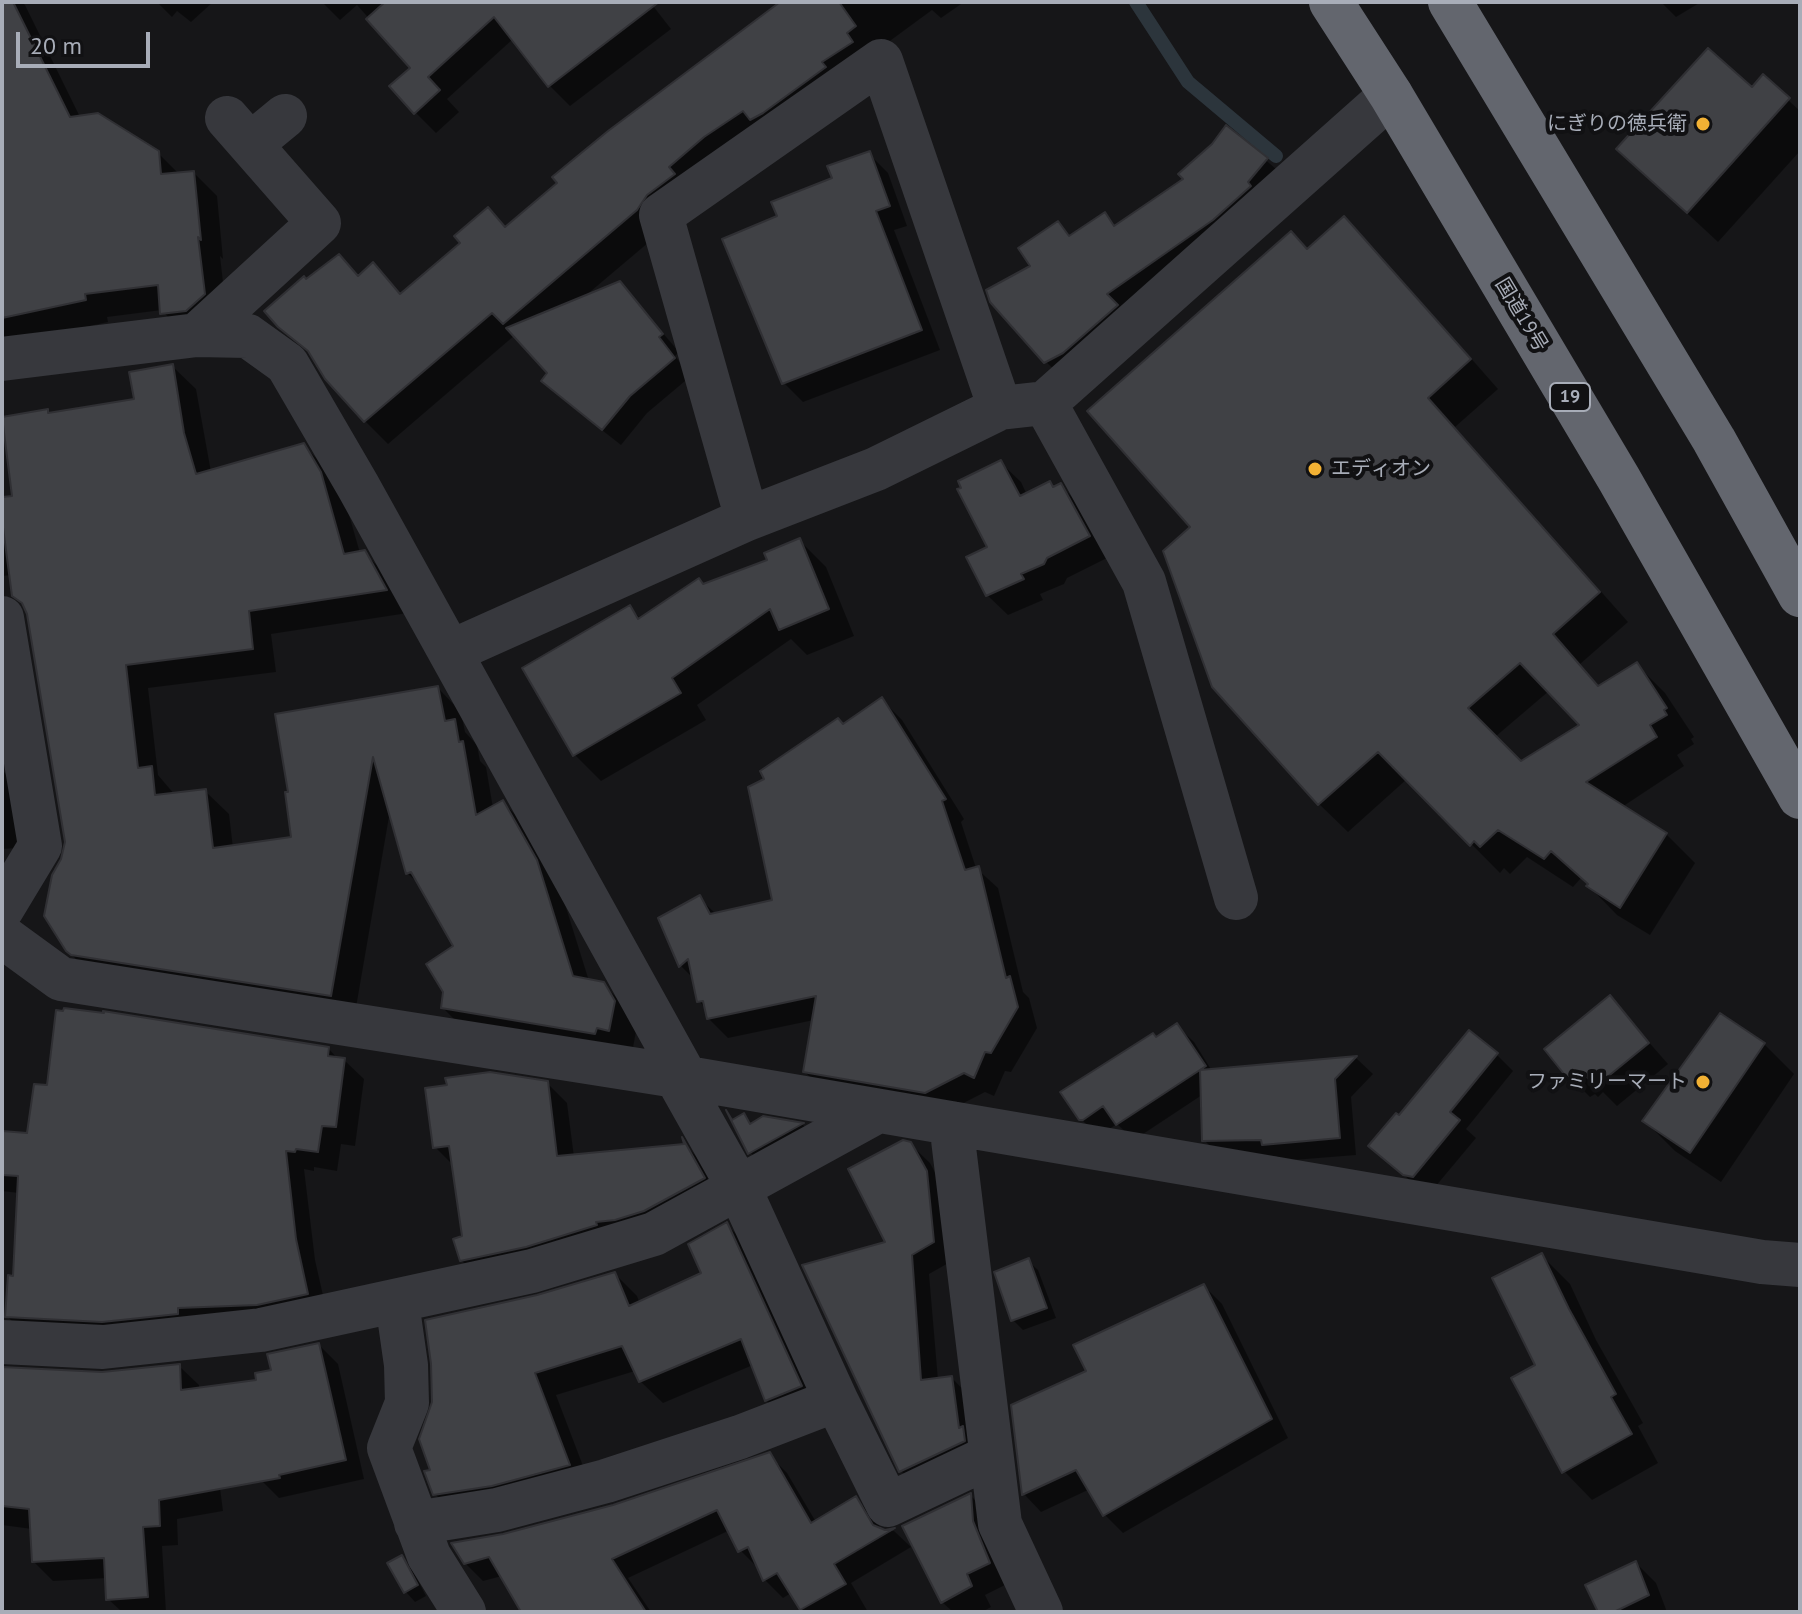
<!DOCTYPE html>
<html>
<head>
<meta charset="utf-8">
<style>
	body { margin:0 }
	#map { position:relative; width:1802px; height:1614px; overflow:hidden; background:#161618; font-family:"PT Sans",sans-serif }
	canvas { display:block }
	.frame { position:absolute; inset:0; border:4px solid #a8adb8; pointer-events:none }
	.scale { position:absolute; left:16px; top:32px; width:134px; height:36px; box-sizing:border-box; border:4px solid #a8adb8; border-top:0; padding-left:10px; font-size:24px; line-height:28px; white-space:nowrap; color:#a8adb8; -webkit-text-stroke:6px #111113; paint-order:stroke }
</style>
</head>
<body>
<div id="map">
<canvas width="1802" height="1614"></canvas>
<div class="frame"></div>
<div class="scale">20 m</div>
</div>
<script>
const context = document.querySelector('canvas').getContext('2d');
context.lineJoin = 'round';
function paint(path, color) {
  context.fillStyle = color;
  context.fill(path, 'evenodd');
}
function shape(rows) {
  const path = new Path2D();
  for (const r of rows) {
    path.moveTo(r[0], r[1]);
    for (let i = 2; i < r.length; i += 2) path.lineTo(r[i], r[i + 1]);
  }
  return path;
}
function stroke(path, color, width, dash) {
  context.strokeStyle = color;
  context.lineWidth = width;
  context.lineCap = dash ? 'butt' : 'round';
  context.setLineDash(dash || []);
  context.stroke(path);
}
function label(font, color, halo, rows, align = 'center') {
  context.font = font + ' "PT Sans","Noto Sans JP",sans-serif';
  context.lineWidth = 8;
  context.setLineDash([]);
  context.textBaseline = 'middle';
  context.strokeStyle = halo;
  context.fillStyle = color;
  for (const [text, x, y, turn = 0] of rows) {
    context.save();
    context.translate(x, y);
    context.rotate((+turn || 0) * Math.PI / 180);
    context.textAlign = isNaN(turn) ? turn : align;
    if (halo) context.strokeText(text, 0, 0);
    context.fillText(text, 0, 0);
    context.restore();
  }
}
paint(shape([
	[2,2,22,2,25,5,80,117,157,152,179,174,194,173,217,196,223,259,220,256,227,317,185,337,162,310,107,317,108,322,9,344,2,336],
	[157,2,213,2,191,22,177,11,172,17],
	[322,2,650,2,671,29,570,106,550,86,513,39,447,99,459,112,436,133,415,112,413,68,357,5,340,20],
	[785,2,964,2,941,18,932,10,868,57,584,297,620,283,679,352,675,356,691,376,647,413,621,445,561,398,544,381,550,373,515,335,388,444,365,421,315,359,280,325,307,281,338,256,360,277,373,265,402,295,507,229,739,36,737,34],
	[1661,2,1701,2,1676,17],
	[1763,77,1800,111,1800,151,1718,242,1618,149,1752,90],
	[1227,127,1283,175,1062,377,1045,361,1033,267,1058,224,1071,237,1104,215,1116,227,1186,180],
	[869,154,888,173,907,226,894,230,940,350,803,402,784,383,780,217],
	[1344,218,1373,247,1498,389,1455,427,1628,622,1580,664,1600,687,1636,664,1665,693,1694,737,1691,739,1694,744,1677,755,1684,766,1622,807,1666,834,1695,863,1650,935,1617,915,1581,878,1573,887,1527,857,1510,874,1504,868,1500,873,1407,779,1348,832,1319,804,1193,527,1308,251],
	[1549,691,1582,725,1521,763,1495,737],
	[172,366,196,389,211,472,303,445,327,469,344,497,360,553,364,553,388,576,408,613,271,634,276,672,148,688,158,775,175,795,205,791,229,814,233,848,294,839,438,688,461,712,465,732,477,745,480,761,486,767,493,808,503,802,526,826,559,885,589,981,603,984,627,1008,637,1026,632,1053,466,1031,443,1008,456,947,421,886,407,873,390,811,354,1019,91,974,67,950,63,860,67,842,29,613,12,575,2,576,2,499,15,497,47,411,51,415,136,400],
	[1000,462,1021,482,1027,495,1049,483,1055,489,1061,486,1081,506,1109,557,1067,578,1064,584,1040,594,1043,600,1008,615,987,595,990,548],
	[799,540,826,567,854,636,807,655,791,639,697,705,706,720,601,781,575,755,630,608,642,620,704,586,769,561],
	[882,700,902,720,964,819,961,822,976,868,998,888,1023,992,1029,998,1037,1028,1011,1072,1005,1071,994,1096,985,1092,946,1112,825,1092,805,1072,814,1020,728,1038,708,1018,706,1009,699,1001,694,979,681,966,661,919,699,898,716,914,774,902,767,780],
	[2,770,24,792,33,847,2,849],
	[1610,998,1668,1064,1617,1106,1603,1092,1598,1097,1595,1094,1590,1097,1570,1077],
	[1177,1026,1194,1042,1212,1071,1356,1058,1373,1074,1351,1097,1356,1155,1281,1161,1276,1156,1221,1157,1204,1140,1202,1095,1134,1140,1117,1124,1098,1136,1080,1118,1156,1039],
	[1764,1044,1794,1074,1721,1182,1675,1151,1645,1121],
	[328,1048,338,1059,344,1060,364,1079,355,1146,341,1144,337,1171,314,1167,314,1171,304,1169,315,1260,327,1313,26,1336,7,1316,14,1278,19,1193,2,1191,2,1133,29,1136,48,1087],
	[1496,1054,1513,1071,1466,1129,1476,1138,1430,1193,1422,1191,1370,1145,1400,1118],
	[547,1083,567,1103,574,1157,686,1146,700,1160,723,1198,481,1280,461,1260,464,1238,454,1166,435,1147],
	[744,1115,753,1125,763,1118,803,1125,822,1144,770,1173,750,1152],
	[910,1144,930,1163,945,1191,952,1261,929,1274,938,1380,952,1378,970,1397,977,1443,920,1489,901,1471,888,1243],
	[727,1225,749,1247,823,1409,788,1422,766,1400,753,1365,663,1403,640,1381,635,1371,556,1395,591,1487,457,1516,435,1494,433,1471,538,1297,615,1274,637,1296,640,1304,704,1274],
	[1542,1256,1570,1284,1596,1340,1643,1423,1638,1426,1658,1463,1592,1500,1564,1471,1538,1366],
	[1028,1261,1038,1270,1056,1318,1023,1330,1013,1320],
	[1204,1286,1222,1304,1288,1438,1123,1533,1105,1515,1090,1489,1041,1512,1024,1494,1088,1372],
	[319,1345,338,1364,364,1479,279,1498,263,1482,220,1488,223,1511,177,1519,178,1545,162,1546,166,1612,122,1612,108,1599,107,1578,53,1581,34,1562,32,1529,2,1525,2,1369,102,1374,179,1366,199,1385,199,1390,259,1381],
	[769,1455,787,1473,816,1522,856,1499,874,1517,882,1531,894,1531,911,1547,851,1583,868,1612,803,1612,791,1593,783,1598,765,1580,758,1568,740,1550,730,1530,628,1578,651,1612,524,1612,502,1576,483,1581,465,1563,504,1536,613,1507],
	[971,1496,991,1516,1009,1583,985,1595,991,1607,982,1612,953,1612,942,1602],
	[402,1557,411,1567,426,1596,415,1602,406,1592],
	[1636,1563,1656,1583,1667,1612,1600,1612]
]), '#0007');
stroke(shape([
	[1136,2,1188,82,1276,156]
]), '#2c353c', 14);
const building = shape([
	[2,2,13,2,70,117,98,113,159,151,161,174,194,171,201,240,198,237,205,294,186,311,160,314,158,285,85,294,86,300,2,318,2,2],
	[385,2,659,2,548,87,494,17,428,77,440,90,414,114,389,86,410,68,366,19,385,2],
	[780,2,839,2,856,26,847,33,853,42,822,62,826,67,763,113,750,120,743,111,704,137,669,167,675,174,647,195,637,210,503,324,492,313,364,422,325,379,308,351,278,327,264,311,304,276,306,279,339,254,358,276,373,262,400,294,460,243,454,236,488,207,505,227,557,183,552,177,608,131,780,2],
	[1708,48,1752,87,1763,74,1790,98,1687,213,1616,149,1708,48],
	[1226,125,1268,158,1248,182,1251,186,1213,220,1107,294,1118,305,1063,353,1044,363,990,302,986,290,1030,266,1018,248,1058,221,1069,236,1105,212,1114,226,1183,179,1178,174,1212,144,1226,125],
	[870,151,890,206,876,211,922,330,782,384,722,239,777,216,771,202,832,178,827,166,870,151],
	[1344,216,1471,359,1428,398,1600,592,1553,634,1598,686,1637,662,1667,708,1664,710,1667,715,1650,725,1657,737,1586,782,1667,833,1620,908,1586,886,1588,884,1551,851,1544,859,1498,830,1480,847,1474,841,1470,846,1378,752,1318,805,1212,687,1163,551,1190,527,1087,411,1291,231,1307,249,1344,216],
	[1520,663,1579,725,1521,761,1468,708,1520,663],
	[620,281,663,334,659,337,675,358,630,396,602,430,541,381,547,373,506,328,620,281],
	[173,364,184,433,196,474,304,443,321,472,344,554,365,550,387,590,249,611,253,649,126,665,138,768,152,766,155,795,206,789,213,848,291,837,285,792,288,792,275,714,438,686,445,721,455,719,459,742,463,741,476,815,503,800,537,860,573,976,604,982,615,1001,609,1031,597,1028,595,1034,441,1008,443,992,426,964,453,946,411,872,406,874,373,757,331,996,71,955,66,951,44,916,52,875,61,859,65,842,27,614,22,603,12,596,2,520,2,497,12,496,2,417,48,409,48,413,134,399,129,372,173,364],
	[1001,460,1020,496,1050,481,1053,487,1061,483,1090,536,1047,558,1044,564,1021,574,1024,579,986,596,966,557,987,547,957,489,961,488,958,481,1001,460],
	[800,538,829,609,779,630,770,609,672,678,681,693,573,756,522,668,630,605,638,619,699,578,703,584,767,560,764,553,800,538],
	[882,697,946,799,942,801,965,870,979,866,1006,978,1010,976,1018,1007,991,1053,985,1052,974,1078,964,1073,925,1093,803,1072,816,996,707,1019,703,1001,697,1002,688,959,679,967,658,918,700,895,710,914,772,900,748,787,764,779,760,771,838,718,843,724,882,697],
	[1610,995,1649,1043,1595,1087,1583,1072,1577,1078,1574,1074,1568,1079,1544,1049,1610,995],
	[64,1008,104,1013,103,1011,329,1047,328,1056,345,1058,336,1127,322,1126,318,1152,296,1149,295,1152,286,1151,296,1239,308,1294,257,1305,178,1308,178,1314,102,1322,5,1317,8,1275,13,1276,18,1176,2,1175,2,1131,27,1133,34,1084,47,1085,56,1010,63,1011,64,1008],
	[1720,1013,1765,1043,1690,1153,1642,1121,1720,1013],
	[1177,1023,1206,1066,1116,1125,1103,1106,1083,1120,1079,1120,1060,1092,1153,1033,1156,1037,1177,1023],
	[1469,1030,1498,1053,1450,1112,1460,1120,1413,1177,1403,1175,1368,1146,1396,1113,1399,1115,1469,1030],
	[1357,1056,1335,1079,1340,1138,1262,1145,1261,1140,1202,1141,1200,1070,1357,1056],
	[490,1072,548,1081,557,1156,684,1144,682,1137,705,1178,644,1211,615,1220,596,1222,597,1225,526,1247,460,1261,453,1239,462,1236,449,1146,433,1148,425,1088,447,1085,445,1078,490,1072],
	[726,1110,732,1120,744,1113,750,1124,763,1116,804,1123,748,1154,726,1110],
	[903,1140,911,1142,927,1171,934,1242,912,1255,921,1380,952,1376,959,1428,963,1426,965,1441,899,1472,802,1265,885,1242,848,1169,903,1140],
	[727,1222,802,1386,765,1401,741,1339,639,1382,622,1346,535,1373,570,1465,492,1486,433,1495,424,1471,430,1470,419,1439,432,1402,431,1364,425,1320,537,1295,615,1272,629,1306,701,1273,688,1244,727,1222],
	[1542,1253,1569,1309,1616,1394,1611,1397,1632,1434,1562,1473,1511,1378,1535,1365,1492,1278,1542,1253],
	[1029,1258,1047,1308,1011,1321,994,1272,1029,1258],
	[1204,1284,1272,1419,1103,1516,1076,1470,1022,1495,1011,1405,1086,1371,1073,1345,1204,1284],
	[319,1343,346,1460,279,1475,280,1478,159,1500,160,1526,143,1527,148,1597,106,1600,104,1558,32,1562,29,1509,2,1506,2,1367,102,1372,180,1364,181,1390,256,1380,255,1373,271,1370,267,1354,319,1343],
	[770,1452,811,1523,856,1496,873,1525,885,1530,895,1528,834,1564,846,1584,800,1610,777,1573,763,1581,748,1547,738,1552,717,1510,612,1559,646,1612,521,1612,489,1557,464,1564,451,1543,503,1534,613,1505,770,1452],
	[971,1493,973,1521,990,1563,967,1574,972,1586,941,1603,902,1526,971,1493],
	[402,1555,418,1585,404,1593,387,1563,402,1555],
	[1636,1561,1649,1595,1614,1612,1598,1612,1585,1585,1636,1561]
]);
paint(building, '#404145');
stroke(building, '#303034', 2);
stroke(shape([
	[251,144,285,116],
	[197,335,319,223,227,118],
	[2,359,197,335,248,336,287,364,358,486,686,1078],
	[1045,403,1144,582,1236,898],
	[747,519,661,215,881,61,1000,408],
	[2,618,40,846,2,909],
	[450,652,747,519,876,469,1000,408,1045,403,1391,95],
	[2,936,61,979,676,1076,1762,1262,1800,1265],
	[676,1076,739,1188,836,1400,888,1505,991,1456],
	[951,1123,1000,1524,1041,1612],
	[397,1302,406,1365,407,1403,389,1448,429,1556,464,1612],
	[2,1342,103,1347,261,1330,532,1271,654,1234,878,1111],
	[416,1523,497,1510,606,1481,740,1437,836,1400]
]), '#37383d', 44);
stroke(shape([
	[1331,2,1391,95,1619,479,1800,797],
	[1450,2,1714,440,1800,595]
]), '#63666e', 44);
for (const [x, y, r, color] of [
	[1703,124,8,"#f2b134"],
	[1315,469,8,"#f2b134"],
	[1703,1082,8,"#f2b134"]
]) {
  const dot = new Path2D();
  dot.arc(x, y, r, 0, 2 * Math.PI);
  context.fillStyle = color;
  context.fill(dot);
  stroke(dot, '#111113', 3);
}
for (const [x, y, w] of [
	[1570,397,40]
]) {
  const box = new Path2D();
  box.roundRect(x - w / 2, y - 14, w, 28, 6);
  context.fillStyle = '#111113';
  context.fill(box);
  stroke(box, '#a8adb8', 2);
}
label('bold 18px', '#a8adb8', null, [
	["19",1570,397]
]);
label('20px', '#a8adb8', '#111113', [
	["にぎりの徳兵衛",1687,124],
	["エディオン",1331,469,"left"],
	["ファミリーマート",1687,1082]
], 'right');
label('20px', '#a8adb8', '#111113', [
	["国道19号",1521,315,59]
]);
</script>
</body>
</html>
